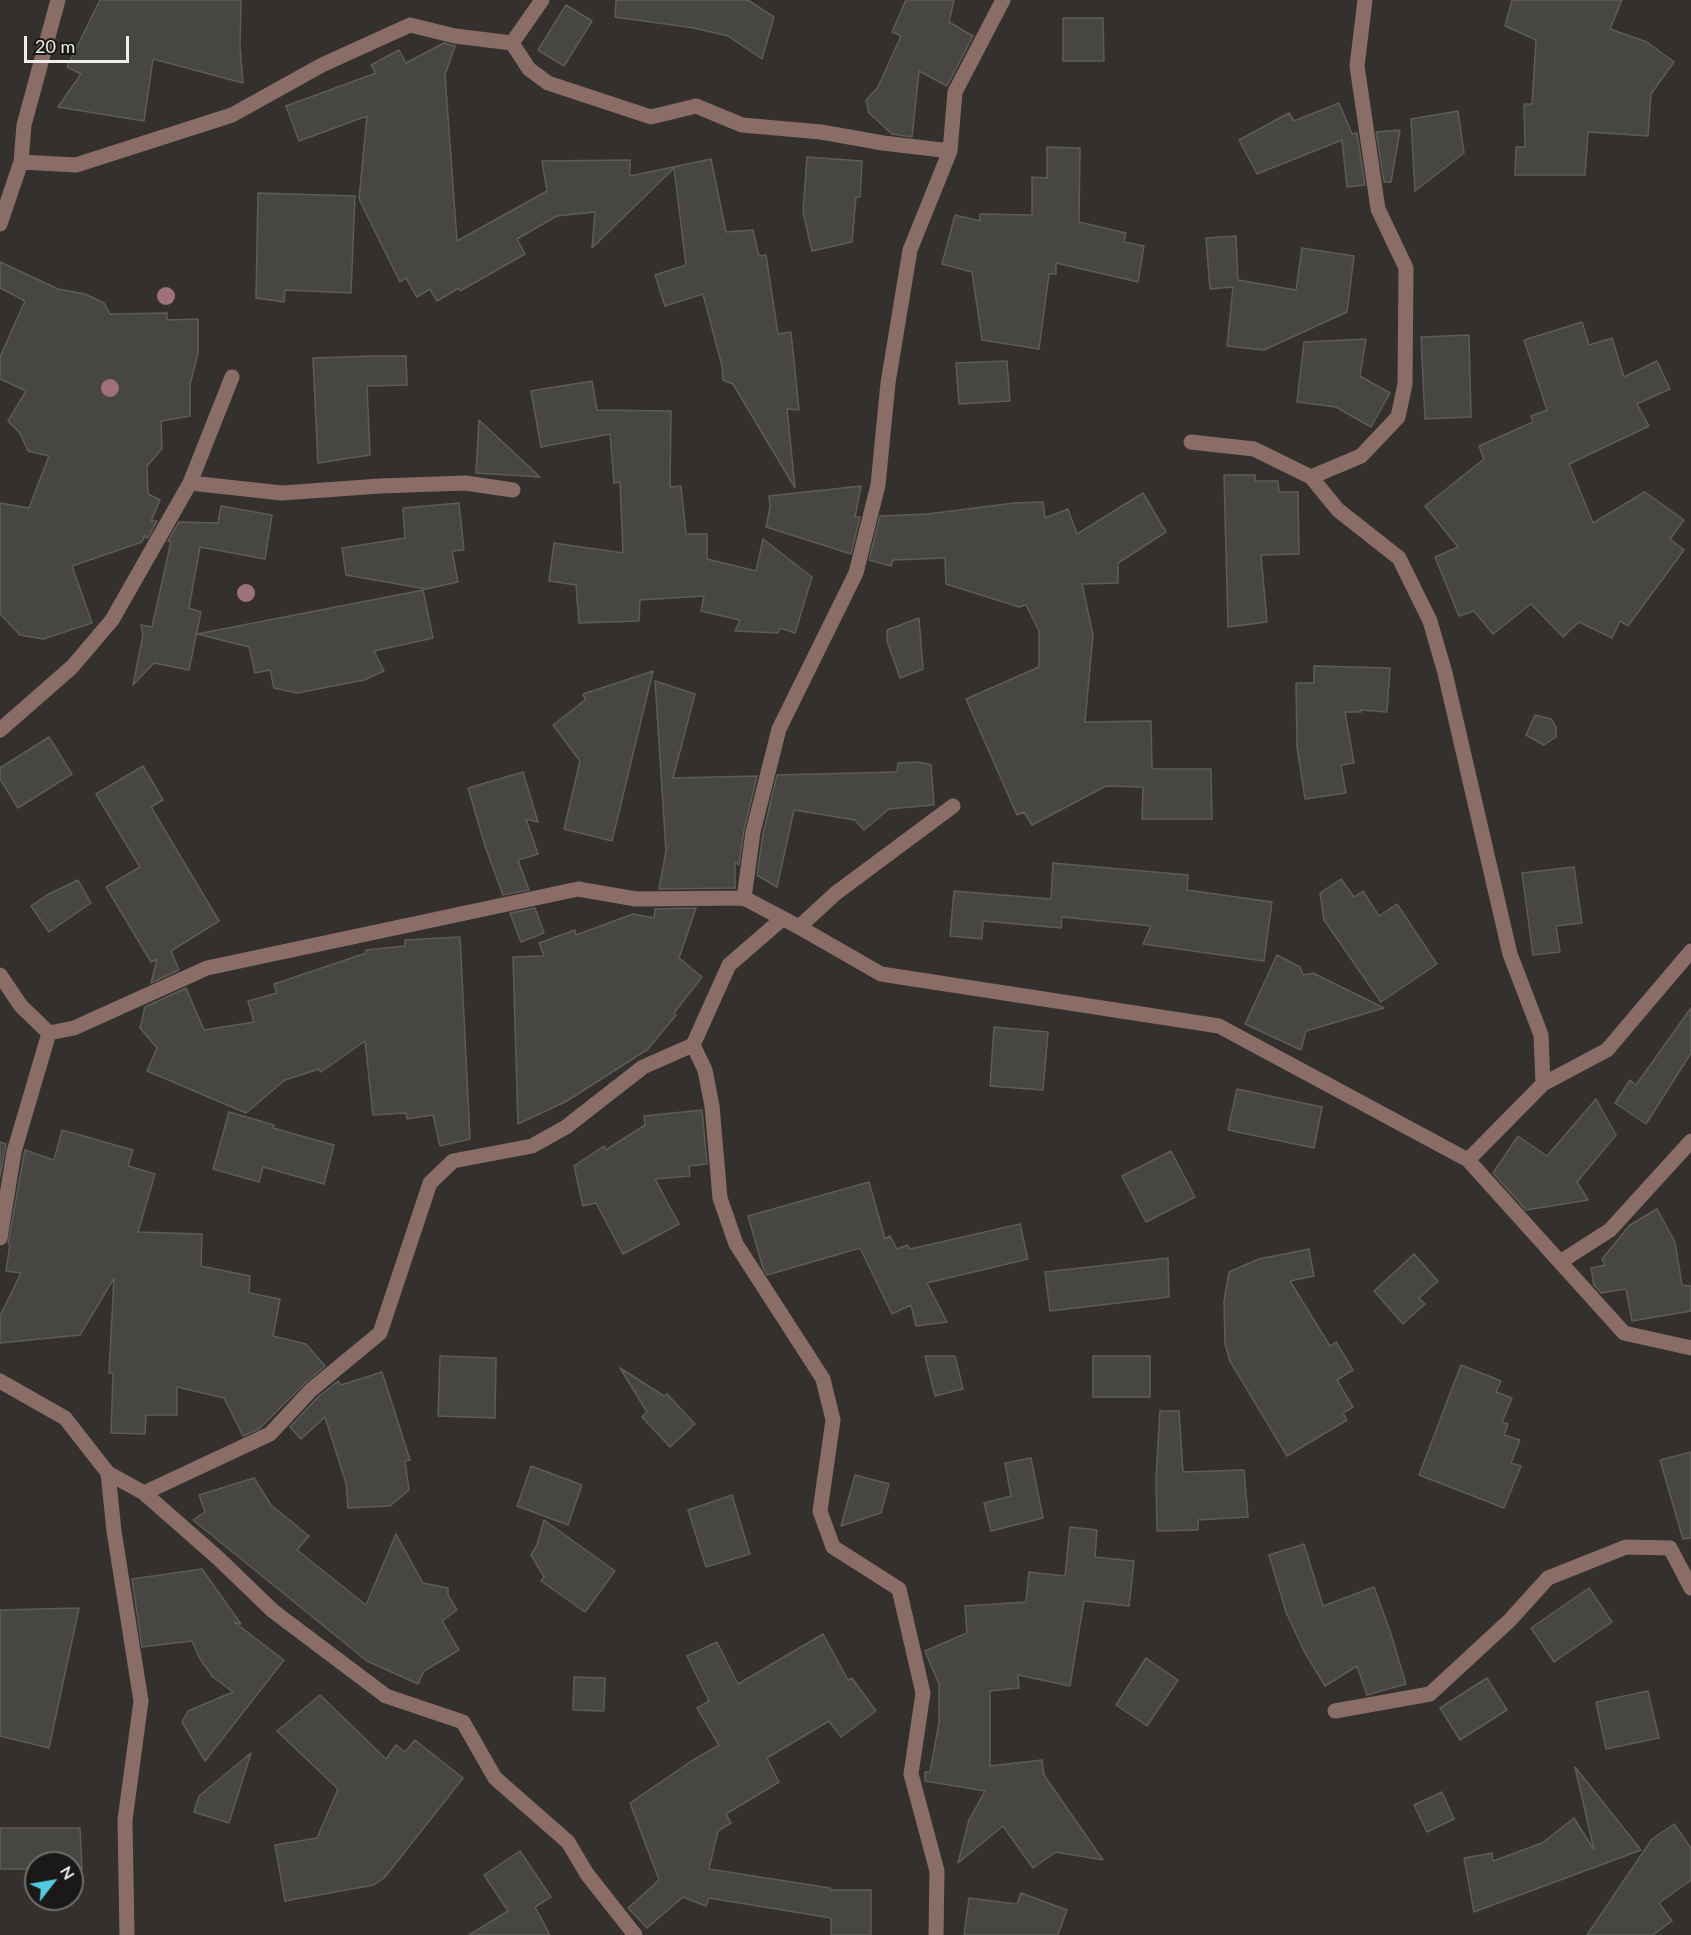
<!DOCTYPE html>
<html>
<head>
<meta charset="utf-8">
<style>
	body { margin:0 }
	#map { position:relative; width:1691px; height:1935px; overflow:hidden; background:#33302e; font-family:Lato,sans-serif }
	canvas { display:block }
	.north { position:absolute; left:24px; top:1851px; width:60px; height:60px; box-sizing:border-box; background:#1a1918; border:2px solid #6f6e6c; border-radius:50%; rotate:59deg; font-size:16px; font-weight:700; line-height:24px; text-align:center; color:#efedeb }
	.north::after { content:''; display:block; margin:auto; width:21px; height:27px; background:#55cadf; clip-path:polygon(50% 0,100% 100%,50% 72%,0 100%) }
	.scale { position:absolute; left:24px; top:36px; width:105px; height:27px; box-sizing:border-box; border:3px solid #efedeb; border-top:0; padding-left:8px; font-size:18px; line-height:21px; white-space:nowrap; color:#efedeb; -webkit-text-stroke:4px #1a1918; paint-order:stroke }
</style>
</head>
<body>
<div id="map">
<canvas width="1691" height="1935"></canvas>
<div class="north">N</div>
<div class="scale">20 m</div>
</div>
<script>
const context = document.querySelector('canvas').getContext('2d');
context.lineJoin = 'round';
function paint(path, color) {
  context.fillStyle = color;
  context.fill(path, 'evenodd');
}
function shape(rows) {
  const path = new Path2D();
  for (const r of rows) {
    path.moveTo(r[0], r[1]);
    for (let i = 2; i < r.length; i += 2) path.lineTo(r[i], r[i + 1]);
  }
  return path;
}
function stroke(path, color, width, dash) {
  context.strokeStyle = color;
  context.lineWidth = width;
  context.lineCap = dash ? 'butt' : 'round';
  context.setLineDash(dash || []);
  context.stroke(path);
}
const building = shape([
	[100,0,241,0,240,47,243,83,153,59,144,121,58,107,81,74,67,67,100,0],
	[616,0,748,0,774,17,762,59,728,36,694,28,615,17,616,0],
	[906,0,954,0,949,22,973,36,947,86,919,71,912,137,892,134,869,113,866,100,878,87,901,36,892,32,906,0],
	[1512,0,1622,0,1610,29,1647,42,1674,62,1651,94,1648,136,1588,132,1585,175,1515,175,1516,147,1525,147,1524,104,1532,104,1536,40,1505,26,1512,0],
	[566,5,592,21,564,66,538,50,566,5],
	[1063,18,1103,18,1104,61,1063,61,1063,18],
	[444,43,455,46,445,75,457,241,547,191,542,161,630,160,630,176,711,159,726,232,753,230,759,256,766,255,778,334,791,332,799,410,787,409,795,488,733,384,723,380,722,366,703,294,665,306,655,275,686,265,674,168,592,248,595,212,557,216,517,239,525,254,460,291,459,288,437,301,430,289,417,297,406,278,400,282,359,199,367,116,299,141,286,106,376,73,371,65,399,50,406,63,444,43],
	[1339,103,1352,134,1357,133,1365,185,1347,187,1342,140,1257,174,1239,140,1289,113,1294,121,1339,103],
	[1458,111,1464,153,1415,191,1411,119,1458,111],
	[1400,130,1391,182,1384,182,1376,132,1400,130],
	[1047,147,1080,148,1079,222,1126,233,1124,242,1144,246,1138,282,1056,263,1056,274,1049,274,1039,349,982,340,972,272,942,264,955,215,980,221,980,214,1032,215,1032,177,1047,178,1047,147],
	[807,157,862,161,860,197,856,197,852,242,812,251,803,212,807,157],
	[258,193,355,196,351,293,285,290,284,302,256,298,258,193],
	[1236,236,1238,280,1296,290,1302,248,1354,256,1347,312,1264,350,1227,346,1233,287,1210,289,1206,238,1236,236],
	[0,262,58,289,85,294,104,303,110,314,167,313,167,320,198,319,198,353,190,385,190,416,161,421,162,449,147,466,148,494,160,500,151,521,157,521,148,538,145,537,145,535,142,542,72,566,92,623,43,639,20,635,0,614,0,503,29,508,49,456,28,451,20,433,8,421,26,391,0,379,0,357,25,301,0,288,0,262],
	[1582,322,1589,345,1612,338,1624,377,1657,361,1670,389,1637,404,1649,426,1569,464,1593,523,1645,492,1684,520,1670,539,1684,550,1628,626,1620,621,1612,638,1579,622,1563,637,1531,604,1493,634,1474,611,1459,616,1435,557,1458,547,1425,506,1484,459,1479,446,1533,422,1531,416,1547,410,1524,340,1582,322],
	[1469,335,1471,417,1425,419,1421,337,1469,335],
	[1366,339,1360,376,1390,393,1371,427,1336,407,1297,402,1304,342,1366,339],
	[375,356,406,356,407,385,367,386,370,455,318,463,313,358,375,356],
	[1007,361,1010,401,959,404,956,363,1007,361],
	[592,381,597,410,671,411,670,487,681,486,686,534,707,534,707,559,756,571,763,539,812,577,795,633,780,628,778,633,735,631,740,620,701,611,704,596,640,600,639,621,579,623,576,585,549,581,554,543,623,553,620,482,614,483,610,434,541,447,531,391,592,381],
	[479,420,540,477,476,473,479,420],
	[1224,475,1255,475,1255,481,1278,481,1279,492,1298,492,1299,554,1261,555,1267,622,1228,627,1224,475],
	[861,486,855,517,860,517,851,554,766,527,770,507,769,496,861,486],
	[1143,493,1166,532,1118,563,1118,583,1082,584,1093,635,1085,722,1151,721,1152,769,1211,769,1212,819,1142,819,1143,787,1106,786,1032,825,1024,812,1017,815,966,699,1039,667,1039,631,1026,605,1019,607,946,584,945,558,893,560,891,566,869,560,880,516,928,514,1014,503,1043,502,1045,518,1068,509,1077,534,1143,493],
	[459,503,464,550,452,551,458,582,426,589,346,575,342,548,405,538,403,508,459,503],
	[221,506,272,515,265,559,200,547,189,608,201,612,189,670,154,663,133,685,143,635,141,625,152,627,171,542,168,541,179,522,218,523,221,506],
	[423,590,433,638,374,651,384,671,364,680,297,693,274,688,270,670,255,673,249,647,197,634,423,590],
	[919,618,923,669,900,678,887,641,887,630,919,618],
	[1314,666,1390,668,1387,712,1360,710,1361,712,1345,712,1354,763,1341,765,1346,793,1305,799,1297,747,1296,683,1314,683,1314,666],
	[653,671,612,841,564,829,580,761,553,725,585,700,583,694,653,671],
	[655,681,695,694,673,778,757,776,744,830,739,865,735,862,735,888,659,889,666,851,655,681],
	[1535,715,1551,719,1556,727,1556,737,1544,745,1526,735,1535,715],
	[49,737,72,774,18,808,0,779,0,768,49,737],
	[919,762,931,765,934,805,889,809,864,830,855,820,794,810,777,887,757,875,763,834,777,775,897,772,898,763,919,762],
	[143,766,163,800,151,807,219,921,171,951,179,970,151,983,157,959,151,962,106,887,140,867,96,794,143,766],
	[523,772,538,822,526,819,538,854,518,860,529,890,503,895,486,849,468,788,523,772],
	[1053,863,1188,875,1187,890,1272,902,1264,961,1143,944,1151,926,1062,917,1061,928,983,921,982,939,950,936,954,891,1051,899,1053,863],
	[1574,867,1582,923,1556,926,1560,952,1533,955,1522,873,1574,867],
	[1341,879,1354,897,1363,891,1379,916,1397,904,1437,964,1381,1002,1324,920,1320,893,1341,879],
	[78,880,91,903,49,932,31,906,47,895,78,880],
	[535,908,544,933,521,942,510,913,535,908],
	[696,908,679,958,702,977,674,1013,676,1015,648,1049,567,1101,518,1124,513,957,544,956,539,943,575,930,576,935,633,914,654,918,655,909,696,908],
	[460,937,470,1139,440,1146,433,1115,407,1119,406,1113,373,1115,365,1041,321,1072,319,1069,285,1080,246,1113,147,1071,157,1048,140,1028,145,1007,186,988,204,1030,254,1022,248,1001,277,993,274,984,366,953,366,950,405,946,405,940,460,937],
	[1277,955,1300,967,1303,975,1313,973,1384,1008,1306,1031,1301,1050,1245,1024,1277,955],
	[1691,1008,1691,1053,1646,1124,1615,1103,1630,1080,1636,1085,1691,1008],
	[994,1027,1048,1032,1043,1090,990,1086,994,1027],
	[1237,1089,1322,1107,1314,1148,1228,1130,1237,1089],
	[1596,1099,1616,1135,1577,1182,1588,1200,1526,1210,1493,1173,1518,1136,1547,1156,1596,1099],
	[702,1110,707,1164,689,1166,690,1176,655,1179,679,1224,623,1254,596,1203,583,1206,574,1166,604,1146,606,1150,645,1125,644,1116,702,1110],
	[229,1112,274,1125,273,1128,334,1145,324,1184,263,1167,259,1182,213,1169,229,1112],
	[62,1130,133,1150,128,1166,155,1174,138,1232,202,1234,201,1266,250,1276,249,1293,280,1299,273,1336,306,1344,325,1366,305,1383,259,1429,243,1436,224,1398,177,1387,177,1415,146,1415,145,1434,111,1433,113,1373,109,1373,114,1278,80,1335,0,1343,0,1316,21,1273,6,1271,10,1244,8,1244,24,1154,25,1150,54,1160,62,1130],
	[0,1142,6,1144,0,1177,0,1142],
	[1171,1151,1195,1197,1146,1222,1122,1176,1171,1151],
	[869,1182,885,1239,890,1236,897,1249,907,1245,910,1249,1020,1224,1028,1259,927,1283,947,1322,916,1326,911,1305,892,1314,860,1248,767,1275,763,1268,748,1216,869,1182],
	[1657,1209,1675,1242,1682,1285,1691,1286,1691,1311,1632,1321,1626,1289,1601,1293,1594,1285,1591,1268,1605,1265,1602,1259,1630,1225,1657,1209],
	[1309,1249,1314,1276,1290,1281,1330,1346,1336,1342,1353,1370,1337,1380,1353,1407,1343,1413,1347,1420,1287,1456,1230,1361,1225,1344,1224,1301,1229,1272,1259,1259,1309,1249],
	[1414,1254,1438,1281,1419,1298,1425,1304,1403,1324,1374,1291,1414,1254],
	[1168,1258,1169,1297,1050,1311,1045,1272,1168,1258],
	[440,1356,496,1358,495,1418,438,1416,440,1356],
	[925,1356,955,1356,963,1389,935,1396,925,1356],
	[1093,1356,1150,1356,1150,1397,1093,1397,1093,1356],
	[1461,1365,1501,1381,1496,1392,1512,1398,1502,1422,1508,1424,1504,1435,1520,1440,1511,1463,1521,1466,1504,1508,1419,1475,1461,1365],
	[620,1368,664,1396,667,1394,695,1424,670,1447,642,1417,647,1412,620,1368],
	[382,1372,410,1460,405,1461,409,1490,390,1506,348,1508,346,1483,325,1417,301,1439,290,1427,318,1397,338,1381,341,1385,382,1372],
	[1160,1411,1179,1411,1183,1472,1244,1470,1248,1517,1198,1520,1198,1530,1157,1531,1156,1479,1160,1411],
	[1691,1452,1691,1538,1683,1539,1660,1460,1691,1452],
	[1031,1458,1043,1518,991,1531,984,1503,1011,1496,1005,1463,1031,1458],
	[531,1466,582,1485,568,1525,517,1506,531,1466],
	[855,1475,889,1484,881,1513,841,1526,855,1475],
	[254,1478,271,1505,309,1536,297,1550,366,1605,396,1534,423,1583,448,1588,448,1595,457,1610,442,1621,459,1650,424,1671,418,1684,367,1661,193,1520,205,1512,199,1495,254,1478],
	[732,1495,750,1554,706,1567,688,1510,732,1495],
	[544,1520,615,1571,585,1612,541,1581,544,1577,531,1555,537,1545,544,1520],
	[1070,1527,1097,1530,1095,1557,1134,1561,1129,1606,1084,1601,1070,1686,1018,1675,1019,1688,990,1691,990,1766,1042,1760,1044,1775,1103,1860,1056,1852,1033,1868,1003,1826,958,1863,969,1820,985,1791,925,1781,925,1772,930,1772,939,1723,939,1684,925,1651,967,1633,965,1606,1026,1602,1029,1572,1065,1576,1070,1527],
	[1304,1544,1323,1606,1374,1587,1390,1631,1406,1684,1367,1695,1357,1666,1325,1686,1304,1651,1286,1612,1269,1555,1304,1544],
	[202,1569,241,1624,234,1622,284,1660,205,1761,182,1722,188,1711,233,1692,213,1677,200,1659,192,1641,142,1647,132,1579,202,1569],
	[1589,1588,1612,1622,1554,1662,1531,1628,1589,1588],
	[79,1608,49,1748,0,1736,0,1610,79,1608],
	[823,1634,848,1680,852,1678,876,1711,841,1737,829,1721,767,1758,779,1782,726,1814,731,1823,718,1831,709,1869,830,1888,830,1890,871,1890,871,1935,831,1935,831,1918,709,1898,706,1906,683,1897,647,1928,628,1908,659,1880,630,1803,690,1762,719,1745,697,1708,709,1701,687,1656,717,1642,738,1684,823,1634],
	[1146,1658,1178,1680,1147,1726,1116,1705,1146,1658],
	[574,1677,605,1678,604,1711,573,1710,574,1677],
	[1487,1678,1507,1710,1460,1740,1440,1708,1487,1678],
	[1648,1691,1659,1738,1606,1749,1596,1702,1648,1691],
	[320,1695,386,1759,396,1745,405,1752,415,1740,463,1778,385,1877,374,1885,285,1901,275,1845,317,1838,338,1789,277,1731,320,1695],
	[251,1753,229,1823,194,1812,199,1796,251,1753],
	[1575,1767,1641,1850,1474,1912,1464,1858,1492,1853,1493,1861,1542,1843,1574,1818,1594,1850,1575,1767],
	[1442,1792,1454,1819,1427,1832,1414,1805,1442,1792],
	[1674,1824,1691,1848,1691,1880,1659,1903,1672,1921,1653,1935,1587,1935,1652,1839,1674,1824],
	[0,1828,80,1828,82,1870,72,1870,72,1863,36,1863,36,1869,0,1869,0,1828],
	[520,1851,551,1897,535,1907,550,1935,469,1935,508,1911,484,1875,520,1851],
	[1021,1893,1067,1910,1058,1935,964,1935,969,1898,1017,1904,1021,1893]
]);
paint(building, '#474643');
stroke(building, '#5d5c59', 1.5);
stroke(shape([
	[542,0,512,43,529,69,548,83,651,117,696,106,742,125,821,132,883,143,950,151],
	[21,162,76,165,232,115,322,65,410,25,455,36,512,43],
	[0,224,21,162,24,125,58,0],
	[1191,442,1254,449,1311,477,1338,510,1399,558,1430,621,1445,673,1510,954,1541,1035,1543,1084],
	[1311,477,1361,456,1398,417,1405,384,1406,268,1378,209,1357,66,1365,0],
	[190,483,282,493,380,486,465,483,513,490],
	[0,730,72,667,112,620,190,483,232,377],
	[744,898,753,832,779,729,856,573,878,485,888,383,910,250,950,151,955,92,1003,0],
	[782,919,729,965,693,1045,705,1070,712,1106,720,1198,736,1244,823,1379,833,1420,820,1511,833,1547,899,1589,923,1693,911,1774,937,1871,936,1935],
	[799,927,836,893,953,806],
	[0,975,21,1006,49,1033,14,1152,0,1238],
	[49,1033,74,1028,207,968,578,889,636,899,744,898,799,927,881,974,1219,1026,1468,1160,1624,1333,1691,1348],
	[1468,1160,1543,1084,1607,1050,1691,951],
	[1560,1262,1610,1230,1691,1141],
	[0,1381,65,1418,108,1473,144,1493,218,1558,273,1611,386,1696,463,1722,495,1778,568,1842,587,1874,635,1935],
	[108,1473,114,1531,141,1701,125,1820,127,1935],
	[144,1493,270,1434,311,1390,380,1333,430,1183,453,1161,532,1146,566,1127,643,1067,693,1045],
	[1335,1711,1430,1694,1510,1620,1548,1578,1626,1547,1670,1548,1691,1588]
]), '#8b6d67', 15);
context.fillStyle = '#9e717c';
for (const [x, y] of [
	[166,296],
	[110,388],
	[246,593]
]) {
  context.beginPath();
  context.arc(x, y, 9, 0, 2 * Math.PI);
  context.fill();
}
</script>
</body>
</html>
